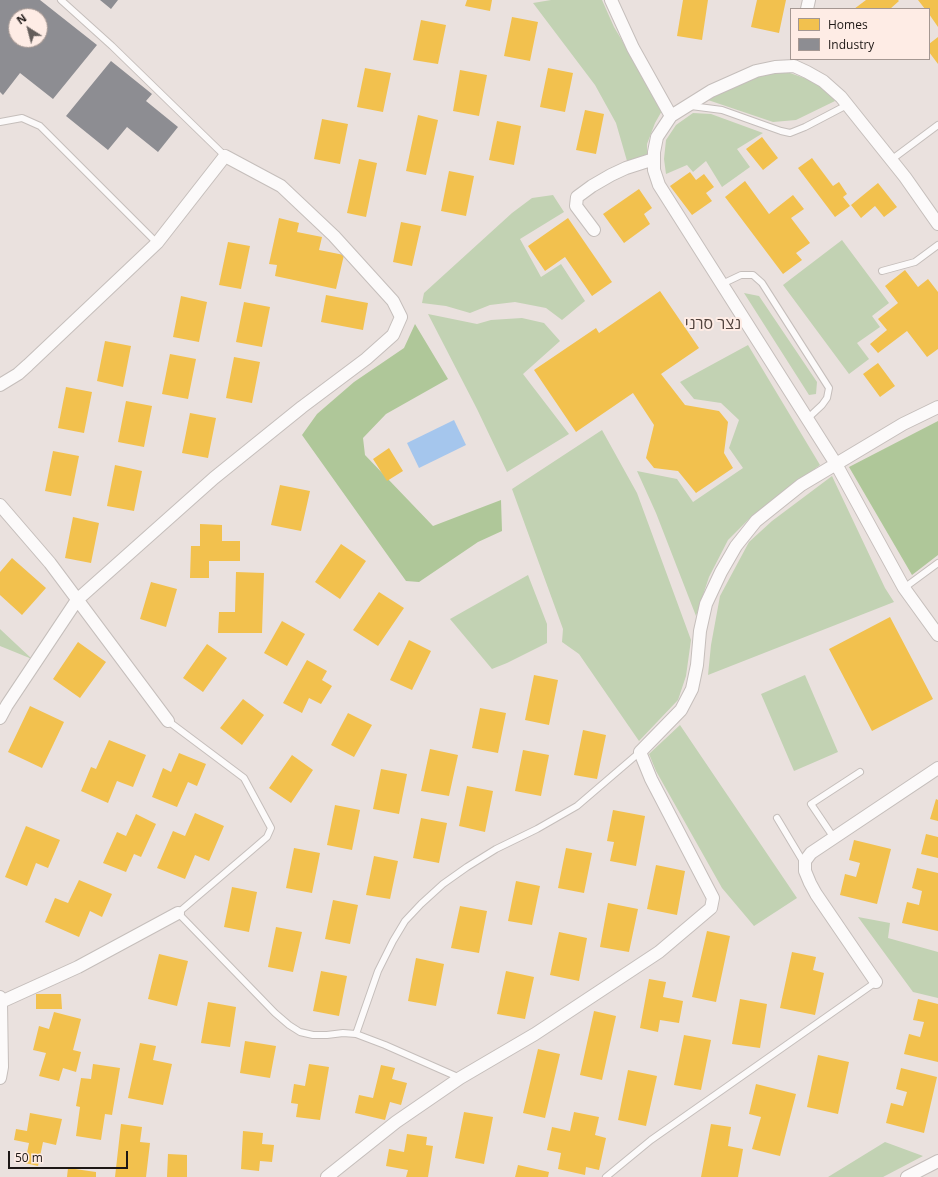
<!DOCTYPE html>
<html>
<head>
<meta charset="utf-8">
<style>
	body { margin:0 }
	#map { position:relative; width:938px; height:1177px; overflow:hidden; background:#eae1de; font-family:"Open Sans",sans-serif }
	canvas { display:block }
	.legend { position:absolute; left:790px; top:8px; width:140px; height:52px; box-sizing:border-box; background:#feece5; border:1px solid #a49792; margin:0; padding:5px 7px; list-style:none; font-size:12px; color:#1d1715 }
	.legend li { display:flex; align-items:center; gap:8px; height:20px }
	.legend b { width:20px; border:1px solid #a49792 }
	.north { position:absolute; left:8px; top:8px; width:40px; height:40px; box-sizing:border-box; background:#feece5; border:1px solid #a49792; border-radius:50%; rotate:324deg; font-size:11px; font-weight:700; line-height:16px; text-align:center; color:#1d1715 }
	.north::after { content:''; display:block; margin:auto; width:14px; height:18px; background:#655e5b; clip-path:polygon(50% 0,100% 100%,50% 72%,0 100%) }
	.scale { position:absolute; left:8px; top:1151px; width:120px; height:18px; box-sizing:border-box; border:2px solid #1d1715; border-top:0; padding-left:5px; font-size:12px; line-height:14px; white-space:nowrap; color:#1d1715; -webkit-text-stroke:3px #feece5; paint-order:stroke }
</style>
</head>
<body>
<div id="map">
<canvas width="938" height="1177"></canvas>
<ul class="legend">
<li><b style="height:11px;background:#f2c14e"></b>Homes</li>
<li><b style="height:11px;background:#8d8d92"></b>Industry</li>
</ul>
<div class="north">N</div>
<div class="scale">50 m</div>
</div>
<script>
const context = document.querySelector('canvas').getContext('2d');
context.lineJoin = 'round';
function paint(path, color) {
  context.fillStyle = color;
  context.fill(path, 'evenodd');
}
function shape(rows) {
  const path = new Path2D();
  for (const r of rows) {
    path.moveTo(r[0], r[1]);
    for (let i = 2; i < r.length; i += 2) path.lineTo(r[i], r[i + 1]);
  }
  return path;
}
function stroke(path, color, width, dash) {
  context.strokeStyle = color;
  context.lineWidth = width;
  context.lineCap = dash ? 'butt' : 'round';
  context.setLineDash(dash || []);
  context.stroke(path);
}
function label(font, color, halo, rows, align = 'center') {
  context.font = font + ' "Open Sans","Noto Sans Hebrew",sans-serif';
  context.lineWidth = 4;
  context.setLineDash([]);
  context.textBaseline = 'middle';
  context.strokeStyle = halo;
  context.fillStyle = color;
  for (const [text, x, y, turn = 0] of rows) {
    context.save();
    context.translate(x, y);
    context.rotate((+turn || 0) * Math.PI / 180);
    context.textAlign = isNaN(turn) ? turn : align;
    if (halo) context.strokeText(text, 0, 0);
    context.fillText(text, 0, 0);
    context.restore();
  }
}
paint(shape([
	[551,0,602,0,614,27,663,109,655,123,647,144,647,155,627,161,616,123,595,85,533,3],
	[771,72,790,73,807,79,826,89,835,101,796,120,773,122,705,99,741,82],
	[693,113,711,114,763,133,737,149,750,167,722,187,706,161,693,172,687,165,666,174,664,159,666,140,676,125],
	[553,195,564,212,520,239,541,277,561,264,585,301,562,320,546,308,515,302,490,305,470,313,446,306,422,303,424,293,512,213,532,198],
	[842,240,889,303,872,316,880,327,857,343,869,359,849,374,783,285],
	[744,293,759,296,817,382,816,394,809,395],
	[428,314,477,324,491,320,522,318,544,323,560,341,523,374,569,434,507,472,477,409],
	[748,345,820,465,753,515,728,540,709,577,696,616,656,513,637,471,677,479,693,502,743,468,729,448,739,420,721,403,694,399,680,382],
	[602,430,637,493,691,640,686,676,678,700,639,741,579,654,562,642,563,629,512,489],
	[832,476,885,588,894,602,708,675,711,645,720,596,749,542,772,521],
	[528,575,547,624,547,643,507,663,492,669,450,619],
	[0,629,32,659,0,646],
	[805,675,838,752,794,771,761,694],
	[680,725,797,898,754,926,722,888,656,771,649,754],
	[858,917,890,923,888,938,938,952,938,998,913,992],
	[885,1142,923,1156,883,1177,828,1177]
]), '#c2d2b3');
paint(shape([
	[415,324,448,379,386,414,363,438,365,455,433,526,501,500,502,531,478,542,419,582,406,581,302,435,317,414,354,382,404,348],
	[938,421,938,555,912,575,849,467]
]), '#afc799');
paint(shape([
	[454,420,466,445,419,468,407,443]
]), '#a5c6ed');
paint(shape([
	[467,0,492,0,490,11,465,6],
	[683,0,708,0,702,40,677,36],
	[757,0,786,0,779,33,751,27],
	[866,0,898,0,899,1,890,9,854,9],
	[918,0,938,0,938,27,929,14,929,9,925,9],
	[512,17,538,22,530,61,504,56],
	[421,20,446,25,438,64,413,60],
	[938,37,938,64,929,52,929,44],
	[365,68,391,73,383,112,357,107],
	[548,68,573,73,565,112,540,107],
	[460,70,487,75,479,116,453,111],
	[585,110,604,114,596,154,576,150],
	[418,115,438,120,426,175,406,171],
	[322,119,348,124,340,164,314,159],
	[497,121,521,126,514,165,489,160],
	[762,137,778,158,763,170,746,149],
	[812,158,833,186,839,182,847,194,843,197,850,206,835,217,798,168],
	[359,159,377,163,366,217,347,213],
	[449,171,474,176,466,216,441,211],
	[690,172,696,180,704,174,714,187,706,193,712,201,692,215,670,186],
	[745,181,769,214,793,195,804,209,791,218,810,243,796,253,802,260,783,274,725,197],
	[878,183,897,207,884,217,875,206,861,218,851,205],
	[639,189,652,208,644,214,650,224,624,243,603,214],
	[279,218,299,223,297,232,322,237,319,250,344,255,336,289,275,276,277,265,269,264],
	[568,218,612,282,592,296,565,257,545,271,528,246],
	[401,222,421,226,412,266,393,262],
	[228,242,250,246,241,289,219,285],
	[905,270,918,287,928,279,938,292,938,349,927,357,907,331,878,353,870,344,887,330,878,319,898,303,885,286],
	[660,291,699,348,661,374,685,405,719,411,728,422,724,453,733,468,696,493,678,471,654,468,646,458,654,425,633,393,576,432,534,370,596,328,599,333],
	[326,295,368,303,363,330,321,322],
	[181,296,207,302,199,342,173,337],
	[244,302,270,307,262,347,236,342],
	[105,341,131,346,123,387,97,381],
	[170,354,196,359,188,399,162,394],
	[234,357,260,362,252,403,226,398],
	[878,363,895,386,880,397,863,374],
	[66,387,92,392,84,433,58,428],
	[126,401,152,406,144,447,118,442],
	[190,413,216,418,208,458,182,453],
	[389,448,403,471,387,481,373,459],
	[53,451,79,456,71,496,45,491],
	[115,465,142,471,134,511,107,506],
	[280,485,310,491,301,531,271,525],
	[73,517,99,523,91,563,65,558],
	[200,524,222,525,222,541,240,541,240,561,209,561,209,578,190,578,191,546,200,546],
	[341,544,366,561,340,599,315,582],
	[12,558,46,588,22,615,0,595,0,572],
	[236,572,264,573,262,633,218,633,219,612,235,612],
	[151,582,177,589,166,627,140,619],
	[379,592,404,608,378,646,353,630],
	[890,617,933,699,872,731,829,649],
	[282,621,305,634,287,666,264,653],
	[409,640,431,651,412,690,390,680],
	[78,642,106,662,80,698,53,679],
	[207,644,227,658,203,692,183,678],
	[307,660,327,671,322,680,332,686,321,704,309,698,302,713,283,703],
	[534,675,558,680,549,725,525,720],
	[243,699,264,715,242,745,220,728],
	[30,706,64,722,42,768,8,752],
	[480,708,506,713,498,753,472,748],
	[348,713,372,725,354,757,331,745],
	[583,730,606,735,597,779,574,775],
	[109,740,146,755,133,787,117,781,108,803,81,791,91,767,96,769],
	[430,749,458,755,449,796,421,791],
	[523,750,549,755,541,796,515,791],
	[179,753,206,764,197,786,188,782,177,807,152,797,163,768,171,772],
	[292,755,313,770,291,803,269,788],
	[381,769,407,774,399,814,373,809],
	[467,786,493,791,485,832,459,826],
	[936,799,938,800,938,821,930,819],
	[335,805,360,810,352,850,327,845],
	[613,810,645,816,636,866,610,861,614,842,607,841],
	[195,813,224,826,209,861,195,855,185,879,157,868,173,831,185,836],
	[136,814,156,824,141,857,134,854,126,872,103,863,117,832,126,836],
	[421,818,447,823,439,863,413,858],
	[26,826,60,840,48,868,36,863,27,886,5,877],
	[926,834,938,837,938,858,921,854],
	[854,840,891,849,877,904,840,895,845,874,856,877,860,863,849,860],
	[294,848,320,853,312,893,286,888],
	[566,848,592,853,584,893,558,888],
	[374,856,398,861,390,899,366,895],
	[656,865,685,871,677,915,647,909],
	[917,868,938,873,938,931,902,923,907,902,919,905,922,891,912,888],
	[79,880,112,894,102,917,90,911,79,937,45,922,55,898,68,903],
	[516,881,540,886,532,925,508,921],
	[232,887,257,892,249,932,224,927],
	[333,900,358,905,350,944,325,939],
	[608,903,638,909,629,952,600,947],
	[460,906,487,911,479,953,451,948],
	[276,927,302,932,293,972,268,967],
	[707,931,730,936,716,1002,692,997],
	[559,932,587,938,579,981,550,975],
	[792,952,816,957,813,970,824,973,815,1015,780,1008],
	[159,954,188,961,177,1006,148,999],
	[416,958,444,964,436,1006,408,1001],
	[321,971,347,976,339,1016,313,1011],
	[506,971,534,977,525,1019,497,1014],
	[649,979,666,982,663,997,683,1001,679,1023,660,1020,658,1032,640,1028],
	[36,994,61,994,62,1009,36,1009],
	[740,999,767,1004,760,1048,732,1044],
	[918,999,938,1004,938,1062,904,1054,909,1034,920,1037,924,1022,913,1020],
	[208,1002,236,1007,230,1047,201,1043],
	[594,1011,616,1016,602,1080,580,1075],
	[54,1012,81,1019,73,1050,81,1052,76,1072,63,1068,59,1081,39,1076,46,1053,33,1050,39,1026,49,1029],
	[684,1035,711,1040,701,1090,674,1085],
	[245,1041,276,1046,270,1078,240,1073],
	[140,1043,156,1046,153,1060,172,1064,163,1105,128,1098],
	[538,1049,560,1054,545,1118,523,1113],
	[818,1055,849,1062,838,1114,807,1107],
	[93,1064,120,1068,112,1115,105,1114,101,1140,76,1136,80,1107,76,1106,81,1078,91,1079],
	[309,1064,329,1067,320,1120,296,1117,298,1104,291,1103,294,1084,305,1086],
	[381,1065,395,1068,392,1079,407,1083,401,1105,390,1102,385,1120,355,1113,359,1095,373,1098],
	[901,1068,937,1077,924,1133,886,1123,891,1103,903,1106,907,1092,896,1089],
	[628,1070,657,1076,646,1126,618,1120],
	[756,1084,796,1094,780,1156,752,1149,761,1117,749,1114],
	[464,1112,493,1117,484,1164,455,1158],
	[574,1112,599,1117,595,1135,606,1138,599,1170,586,1167,585,1175,558,1169,561,1153,547,1150,552,1127,570,1131],
	[30,1113,62,1119,56,1145,43,1142,38,1166,25,1163,29,1143,14,1140,16,1129,27,1131],
	[121,1124,142,1127,140,1142,150,1143,146,1177,115,1177],
	[711,1124,731,1127,728,1146,743,1149,738,1177,701,1177],
	[243,1131,263,1133,262,1144,274,1145,272,1162,260,1161,259,1171,241,1169],
	[407,1134,427,1137,426,1145,433,1146,428,1177,406,1177,408,1170,386,1166,389,1149,404,1152],
	[168,1154,187,1155,187,1177,167,1177],
	[518,1165,549,1172,548,1177,515,1177],
	[68,1168,96,1172,96,1177,67,1177]
]), '#f2c14e');
paint(shape([
	[0,0,40,0,97,45,53,99,20,73,3,95,0,92],
	[16,16,40,16,40,40,16,40],
	[100,0,118,0,111,9],
	[111,61,152,94,146,101,178,127,158,152,127,127,108,150,66,116]
]), '#8d8d92');
const lane = shape([
	[61,0,112,46,225,156],
	[691,106,722,110,781,131,790,133,805,127,847,105],
	[0,122,22,118,40,126,157,243],
	[891,160,938,125],
	[882,271,915,262,938,245],
	[722,284,741,275,753,275,762,283,829,388,827,398,822,405,807,419],
	[904,588,938,563],
	[168,721,244,778,271,828,267,837,252,850,178,913,275,1013,289,1025,300,1032,313,1035,327,1035,343,1033,356,1034,385,1045,460,1078],
	[777,818,804,863],
	[834,838,811,804,860,772],
	[356,1034,378,971,393,941,405,921,421,904,443,884,467,867,496,849,537,829,577,806,640,752],
	[606,1177,651,1140,876,982]
]);
const street = shape([
	[611,0,633,48,671,116],
	[807,9,809,0],
	[938,224,905,177,841,97,823,81,807,72,794,66,775,67,756,71,711,91,671,116,657,137,654,152,654,170,659,185,836,464,904,588,938,635],
	[594,230,576,206,577,197,592,186,611,175,626,168,654,159],
	[0,385,18,374,28,365,157,243,225,156,281,186,334,236,393,301,401,317,393,335,366,359,302,407,214,478,77,600,7,705,0,718],
	[0,505,50,563,168,721],
	[876,982,816,894,810,883,805,871,805,861,811,853,938,768],
	[0,997,1,1002,2,1067,0,1078],
	[1,1002,78,967,178,913],
	[327,1177,396,1122,460,1078,535,1034,659,952,711,908,713,898,651,779,640,752,681,710,692,689,697,665,700,631,706,604,721,572,736,546,756,521,801,485,903,424,938,407],
	[907,1177,938,1161]
]);
stroke(lane, '#c5bebb', 8);
stroke(street, '#c5bebb', 14);
stroke(lane, '#fcfafa', 6);
stroke(street, '#fcfafa', 12);
label('16px', '#53453f', '#feece5', [
	["נצר סרני",713,324]
]);
</script>
</body>
</html>
